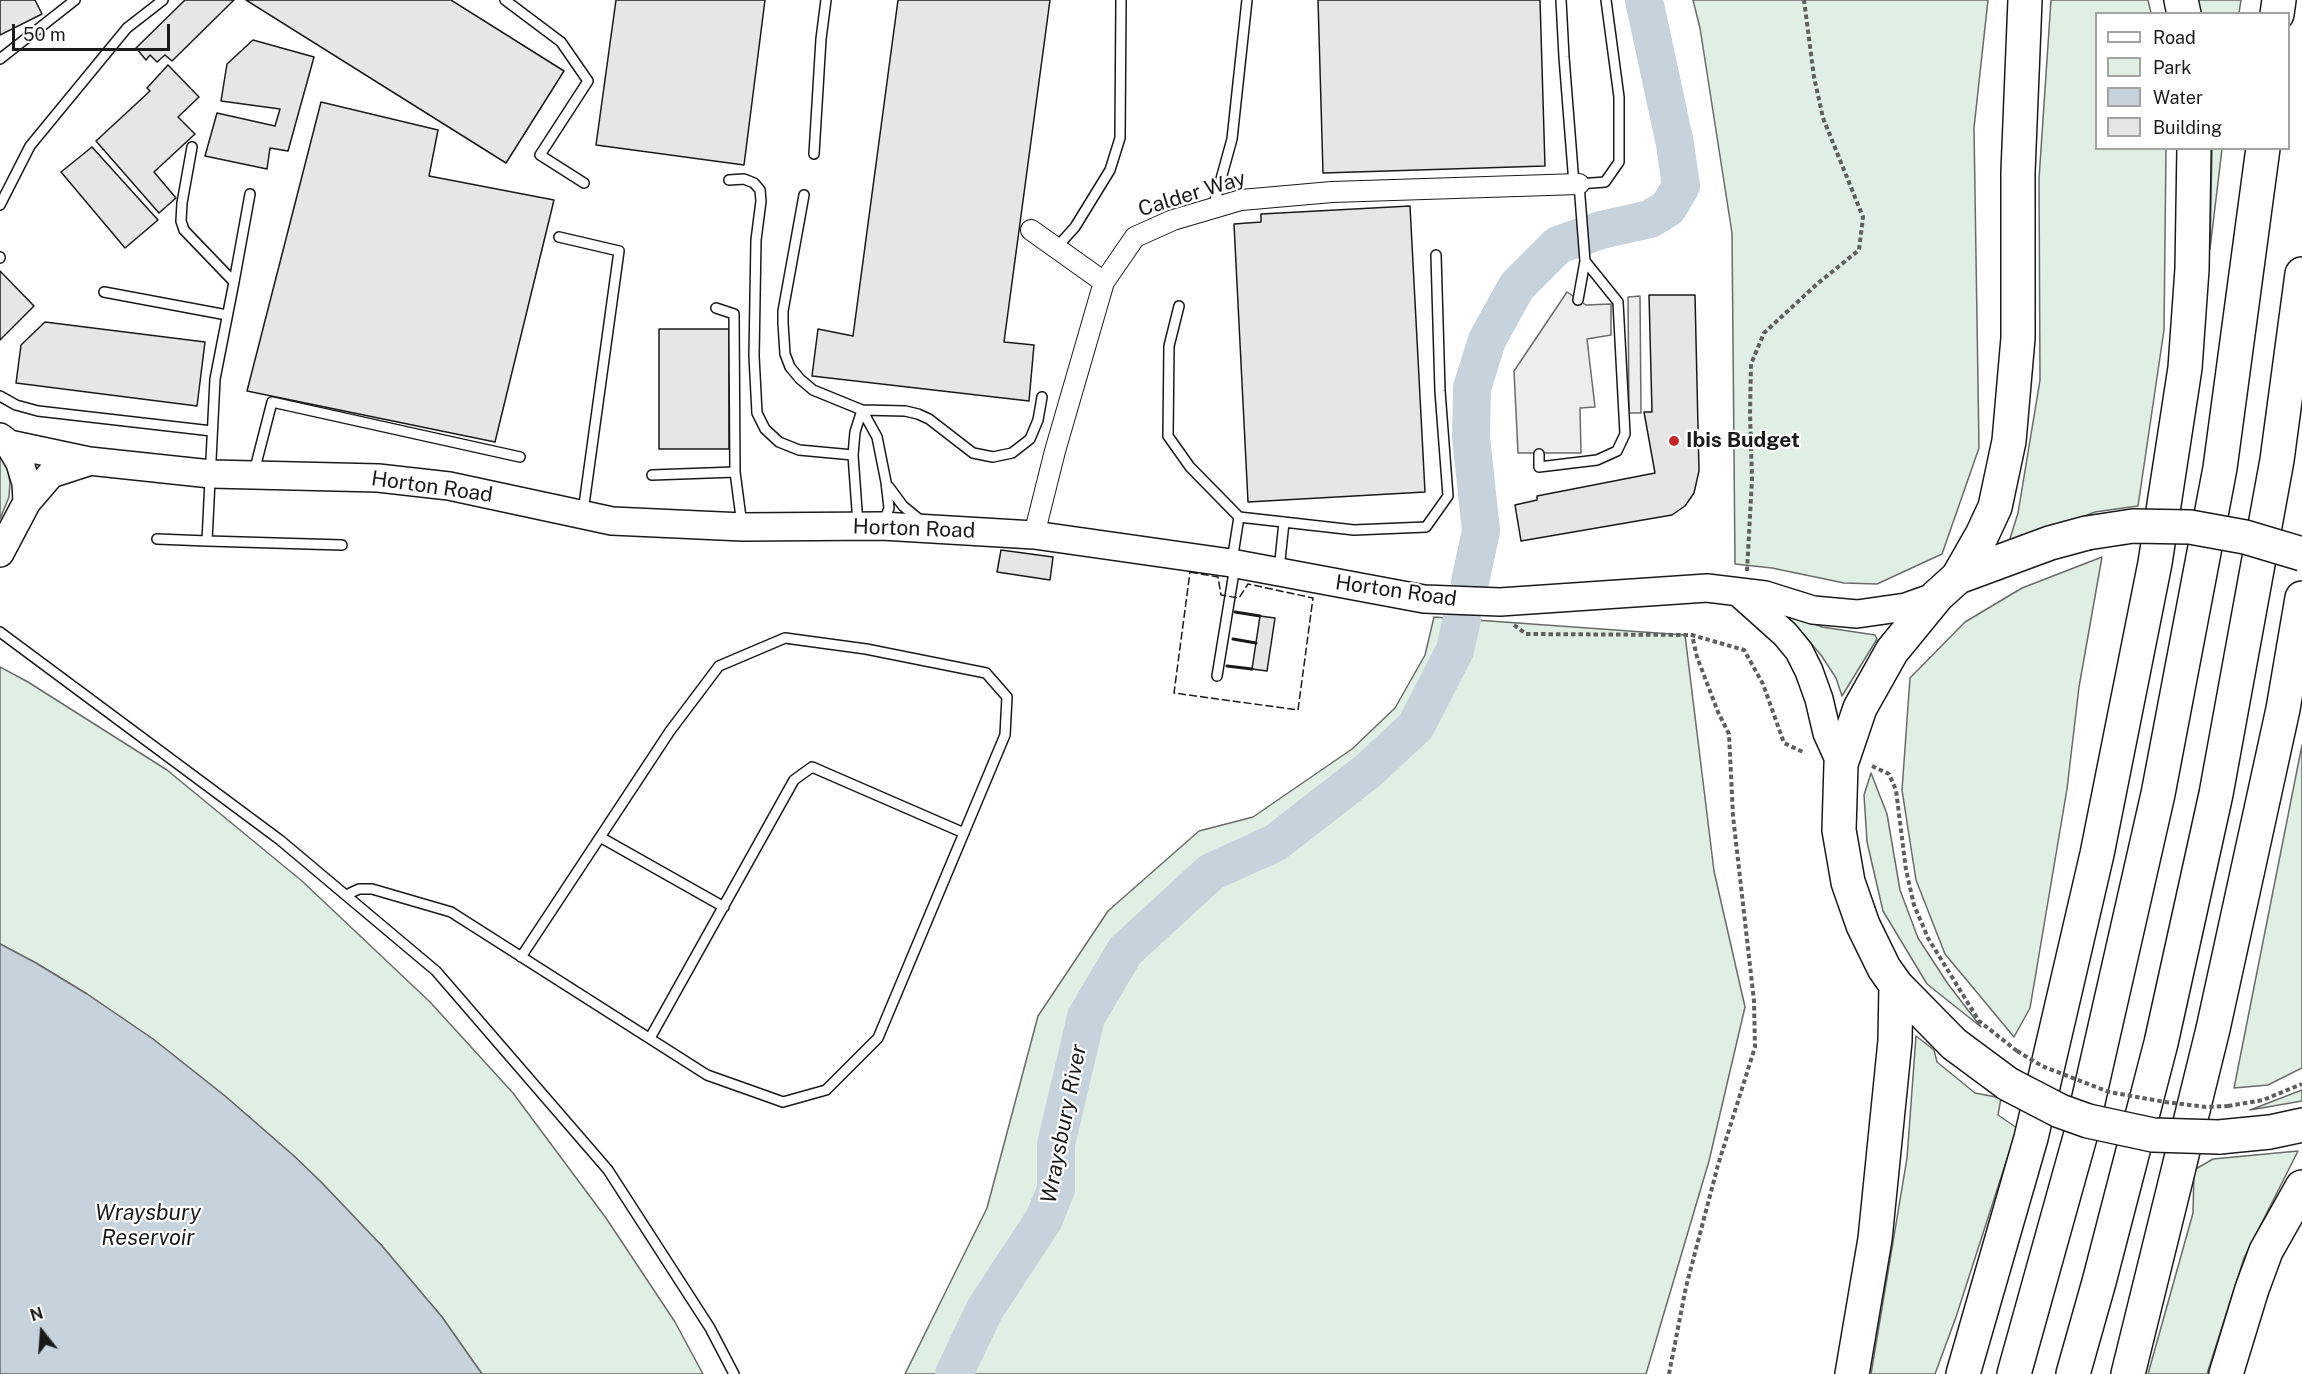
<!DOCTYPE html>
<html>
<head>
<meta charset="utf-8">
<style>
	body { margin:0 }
	#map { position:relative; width:2302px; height:1374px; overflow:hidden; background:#fff; font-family:"Public Sans",sans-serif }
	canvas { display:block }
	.legend { position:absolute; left:2095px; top:12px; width:195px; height:138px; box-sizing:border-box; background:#fff; border:2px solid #a3a3a3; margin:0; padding:8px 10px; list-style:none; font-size:18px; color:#1a1a1a }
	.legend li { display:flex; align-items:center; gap:12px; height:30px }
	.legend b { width:30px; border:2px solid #a3a3a3 }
	.north { position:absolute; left:12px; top:1302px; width:60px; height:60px; -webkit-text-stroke:4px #fff; paint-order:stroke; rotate:343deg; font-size:16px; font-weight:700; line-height:24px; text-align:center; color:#1a1a1a }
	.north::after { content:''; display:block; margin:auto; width:21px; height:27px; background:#1a1a1a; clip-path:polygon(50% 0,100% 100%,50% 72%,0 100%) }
	.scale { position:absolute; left:12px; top:24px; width:158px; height:27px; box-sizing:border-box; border:3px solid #1a1a1a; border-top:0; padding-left:8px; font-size:18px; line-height:21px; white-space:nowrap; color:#1a1a1a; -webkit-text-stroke:4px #fff; paint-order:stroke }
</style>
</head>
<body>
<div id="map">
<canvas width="2302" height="1374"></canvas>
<ul class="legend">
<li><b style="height:8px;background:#fff"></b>Road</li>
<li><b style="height:16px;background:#e0efe3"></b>Park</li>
<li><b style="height:16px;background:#c6d2dc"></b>Water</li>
<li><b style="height:16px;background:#e6e6e6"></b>Building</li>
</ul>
<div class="north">N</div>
<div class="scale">50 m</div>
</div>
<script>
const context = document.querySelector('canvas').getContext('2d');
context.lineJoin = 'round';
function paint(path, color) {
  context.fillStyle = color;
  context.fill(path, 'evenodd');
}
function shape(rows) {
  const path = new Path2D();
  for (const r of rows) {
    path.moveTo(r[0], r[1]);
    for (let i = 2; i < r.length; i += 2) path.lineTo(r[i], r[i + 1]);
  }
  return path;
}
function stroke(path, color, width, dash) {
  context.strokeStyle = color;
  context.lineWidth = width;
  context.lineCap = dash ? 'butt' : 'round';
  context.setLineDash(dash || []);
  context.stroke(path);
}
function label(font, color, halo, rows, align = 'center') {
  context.font = font + ' "Public Sans",sans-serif';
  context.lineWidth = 4.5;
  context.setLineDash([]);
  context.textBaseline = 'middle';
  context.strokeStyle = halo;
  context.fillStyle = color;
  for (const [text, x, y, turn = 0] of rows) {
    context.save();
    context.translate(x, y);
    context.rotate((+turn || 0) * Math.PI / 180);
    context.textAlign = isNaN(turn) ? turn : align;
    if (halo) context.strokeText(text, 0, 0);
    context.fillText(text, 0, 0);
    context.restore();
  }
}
const green = shape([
	[1693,0,1988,0,1974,128,1979,448,1942,554,1877,584,1844,583,1772,568,1735,564,1732,233,1700,28,1693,0],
	[2051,0,2148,0,2151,13,2096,14,2096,148,2166,149,2164,330,2138,506,2095,512,2008,545,2018,513,2040,380,2039,179,2051,0],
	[2197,0,2241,0,2239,13,2199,13,2197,0],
	[2212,149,2222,149,2210,249,2212,149],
	[0,455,7,468,10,482,9,497,0,519,0,455],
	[2102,557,2079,687,2067,789,2030,1008,2014,1037,1945,954,1916,880,1902,790,1910,678,1965,622,2022,588,2102,557],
	[1759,601,1822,627,1875,635,1877,639,1842,696,1836,678,1821,655,1803,634,1789,621,1759,601],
	[1434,617,1685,635,1714,871,1745,1007,1709,1161,1646,1374,905,1374,987,1208,1038,1016,1108,911,1199,831,1253,817,1352,749,1395,708,1425,655,1434,617],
	[0,667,28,682,167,770,302,881,430,1002,513,1093,606,1218,675,1322,703,1374,482,1374,442,1317,382,1246,321,1182,294,1156,225,1096,153,1039,87,994,36,963,0,944,0,667],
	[2302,745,2302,1068,2268,1085,2234,1088,2302,745],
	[1871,773,1887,814,1900,890,1918,938,1948,984,1981,1027,1927,984,1883,911,1867,842,1864,795,1871,773],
	[1916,1036,1934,1050,1937,1062,1975,1093,2001,1098,1998,1115,2017,1128,1956,1317,1935,1374,1871,1374,1907,1158,1916,1036],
	[2302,1090,2302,1101,2250,1110,2302,1090],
	[2298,1151,2244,1258,2207,1374,2148,1374,2193,1213,2194,1170,2213,1159,2298,1151]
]);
paint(green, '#e0efe3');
stroke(green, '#6a6a6a', 1.5);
const parking = shape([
	[1567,292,1586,305,1611,304,1611,335,1587,339,1595,407,1580,408,1581,453,1518,453,1514,371,1567,292],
	[1640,296,1641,413,1629,413,1628,297,1640,296]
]);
paint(parking, '#ededed');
stroke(parking, '#6a6a6a', 1.5);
const water = shape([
	[0,944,36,963,87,994,153,1039,225,1096,294,1156,321,1182,382,1246,442,1317,482,1374,0,1374,0,944]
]);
paint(water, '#c6d2dc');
stroke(water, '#6a6a6a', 1.5);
stroke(shape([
	[1470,582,1481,531,1471,437,1472,388,1487,340,1517,286,1558,245,1601,230,1650,219,1668,208,1681,186,1675,144,1644,0],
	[954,1374,985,1309,1044,1219,1056,1189,1056,1144,1086,1017,1125,951,1211,872,1275,843,1369,770,1416,726,1455,650,1462,619]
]), '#c6d2dc', 38);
const building = shape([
	[0,0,35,0,42,14,0,35,0,0],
	[185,0,234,0,172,61,165,55,157,62,150,55,146,60,136,48,185,0],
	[246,0,451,0,564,71,506,163,246,0],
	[616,0,765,0,744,165,596,145,616,0],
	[898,0,1050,0,1004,342,1034,345,1029,401,812,376,818,329,853,336,898,0],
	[1318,0,1540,0,1545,166,1323,173,1318,0],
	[253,40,314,57,288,151,270,148,267,169,205,156,217,113,275,126,280,109,221,101,227,64,253,40],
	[168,65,199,97,178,117,195,134,154,172,176,198,159,213,96,141,150,91,147,88,168,65],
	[321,102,438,130,429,176,554,200,495,442,247,391,321,102],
	[92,147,158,220,125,248,61,172,92,147],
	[1410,206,1425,492,1248,502,1234,224,1261,222,1261,214,1410,206],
	[0,271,34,306,0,340,0,271],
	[1649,295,1695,295,1699,471,1694,493,1685,506,1672,515,1521,541,1515,505,1537,500,1537,496,1655,473,1644,412,1652,412,1649,295],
	[45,322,205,342,197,406,16,383,21,345,45,322],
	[659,329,729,329,729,449,659,449,659,329],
	[1001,550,1053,557,1050,580,997,572,1001,550],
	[1260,616,1275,618,1267,671,1252,669,1260,616]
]);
paint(building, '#e6e6e6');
stroke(building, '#1a1a1a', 1.5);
const lane = shape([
	[505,0,561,42,588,81,540,155,584,183],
	[1561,0,1564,57,1574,184],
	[0,59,75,0],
	[814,154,821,39,826,0],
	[729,180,744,179,754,183,760,190,761,201,756,240,754,356,757,413,765,429,779,442,799,450,853,455],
	[804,195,783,311,783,323,785,354,790,367,800,379,813,390,862,410,905,411,918,414,929,419,973,453,993,457,1012,453,1030,439,1038,420,1042,397],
	[0,205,30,146,127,28,163,0],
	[1213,208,1232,139,1247,0],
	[559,237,619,251,583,512],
	[1056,248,1075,227,1110,170,1120,138,1121,0],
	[0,257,0,258],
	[234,282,250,194],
	[104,292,227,315],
	[1578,300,1585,261,1579,184,1605,182,1619,162,1619,97,1606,0],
	[1179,306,1169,346,1168,436,1190,467,1239,517,1354,530,1426,527,1448,496,1440,391,1436,255],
	[716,308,734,314,735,472,742,525],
	[0,396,16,405,38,411,212,431],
	[862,410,877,437,886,482,889,508,884,522],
	[1539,454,1539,467,1597,460,1617,451,1625,434,1618,302,1585,261],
	[254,472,272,402,520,457],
	[652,475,735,472],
	[889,487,903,506,920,520],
	[858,524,853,455,855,432,862,410],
	[157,539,207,541,215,379,234,282,184,230,181,221,182,203,192,147],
	[207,541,342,545],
	[1232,561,1239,517],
	[1279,570,1284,522],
	[0,632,280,840,436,971,608,1170,710,1328,734,1374],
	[1217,676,1235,566],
	[600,837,724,907],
	[346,895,359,889,372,889,451,912,707,1075,783,1102,826,1090,878,1038,1005,735,1007,697,986,673,866,649,785,638,719,666,670,731,521,957],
	[650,1038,794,780,812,767,964,833]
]);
const street = shape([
	[1031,230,1104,282],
	[1034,535,1055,451,1104,282,1135,237,1173,220,1241,200,1332,192,1579,184]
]);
const secondary = shape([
	[0,437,9,444,20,463,26,483,27,502,0,553],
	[9,444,89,461,211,474,378,478,449,486,612,521,743,527,882,526,1034,535,1231,563,1424,599,1500,602,1707,588,1765,595,1813,610,1857,614,1906,607,1937,596],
	[27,502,51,474,88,462],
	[1738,592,1785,634,1799,651,1809,671,1819,699,1827,733,1841,764]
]);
const highway = shape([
	[2181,0,2184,14],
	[2277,14,2279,0],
	[1958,577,1982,535,1995,507,2009,441,2018,338,2018,172,2025,0],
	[2008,1084,1954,1044,1896,985,1884,968,1863,925,1848,882,1839,830,1841,764,1860,708,1892,651,1937,596,1958,577,2050,543,2087,533],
	[2219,1137,2270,1132,2302,1125],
	[1852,1374,1875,1239,1895,1041,1896,985],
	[1963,1374,2031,1138,2097,854,2155,563,2185,368,2192,269,2194,148],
	[2014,1374,2080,1137,2158,794,2220,468,2263,148],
	[2073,1374,2099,1282,2161,1043,2216,794,2277,460,2302,274],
	[2128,1374,2213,1029,2283,709,2302,598],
	[2226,1374,2252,1289,2266,1251,2302,1187]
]);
stroke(lane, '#1a1a1a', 12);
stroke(street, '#1a1a1a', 22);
stroke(secondary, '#1a1a1a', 30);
stroke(highway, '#1a1a1a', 36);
stroke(shape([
	[1747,571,1752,479,1750,413,1751,364,1764,333,1817,284,1859,250,1863,217,1823,118,1814,77,1804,0],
	[1514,625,1526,634,1692,635,1744,650,1763,684,1784,743,1805,753],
	[1872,766,1889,774,1896,790,1906,870,1914,905,1928,938,1979,1021,2017,1051],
	[2228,1106,2263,1100,2302,1084],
	[1669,1374,1686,1287,1718,1165,1755,1047,1754,1001,1733,816,1729,734,1718,712,1697,657,1692,635]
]), '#5f5f5f', 4, [4.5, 3]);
stroke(lane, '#fff', 9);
stroke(street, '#fff', 20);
stroke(secondary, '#fff', 27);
stroke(highway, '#fff', 33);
const highwayBridge = shape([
	[2087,533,2133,526,2190,527,2245,537,2302,554],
	[2008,1084,2060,1111,2088,1121,2153,1135,2219,1137]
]);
stroke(highwayBridge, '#1a1a1a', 36, []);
stroke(shape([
	[2017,1051,2042,1066,2109,1092,2165,1102,2206,1107,2228,1106]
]), '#5f5f5f', 4, [4.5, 3]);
stroke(highwayBridge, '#fff', 33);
stroke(shape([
	[1190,572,1218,577,1221,595,1239,598,1248,584,1313,598,1298,710,1174,693,1190,572]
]), '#1a1a1a', 1.5, [8, 3]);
stroke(shape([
	[1235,612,1260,616],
	[1233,639,1256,643],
	[1227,666,1252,669]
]), '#1a1a1a', 3);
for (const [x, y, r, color] of [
	[1674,441,6,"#c62828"]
]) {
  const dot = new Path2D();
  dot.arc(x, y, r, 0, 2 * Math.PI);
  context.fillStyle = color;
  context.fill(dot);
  stroke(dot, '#fff', 2);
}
label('21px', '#1a1a1a', '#fff', [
	["Calder Way",1192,194,-17],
	["Horton Road",432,487,8],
	["Horton Road",914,529,2],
	["Horton Road",1396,591,8]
]);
label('bold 21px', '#1a1a1a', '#fff', [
	["Ibis Budget",1686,441]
], 'left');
label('italic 22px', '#1a1a1a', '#fff', [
	["Wraysbury River",1064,1124,-79],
	["Wraysbury",148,1213],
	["Reservoir",148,1238]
]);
</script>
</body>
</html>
